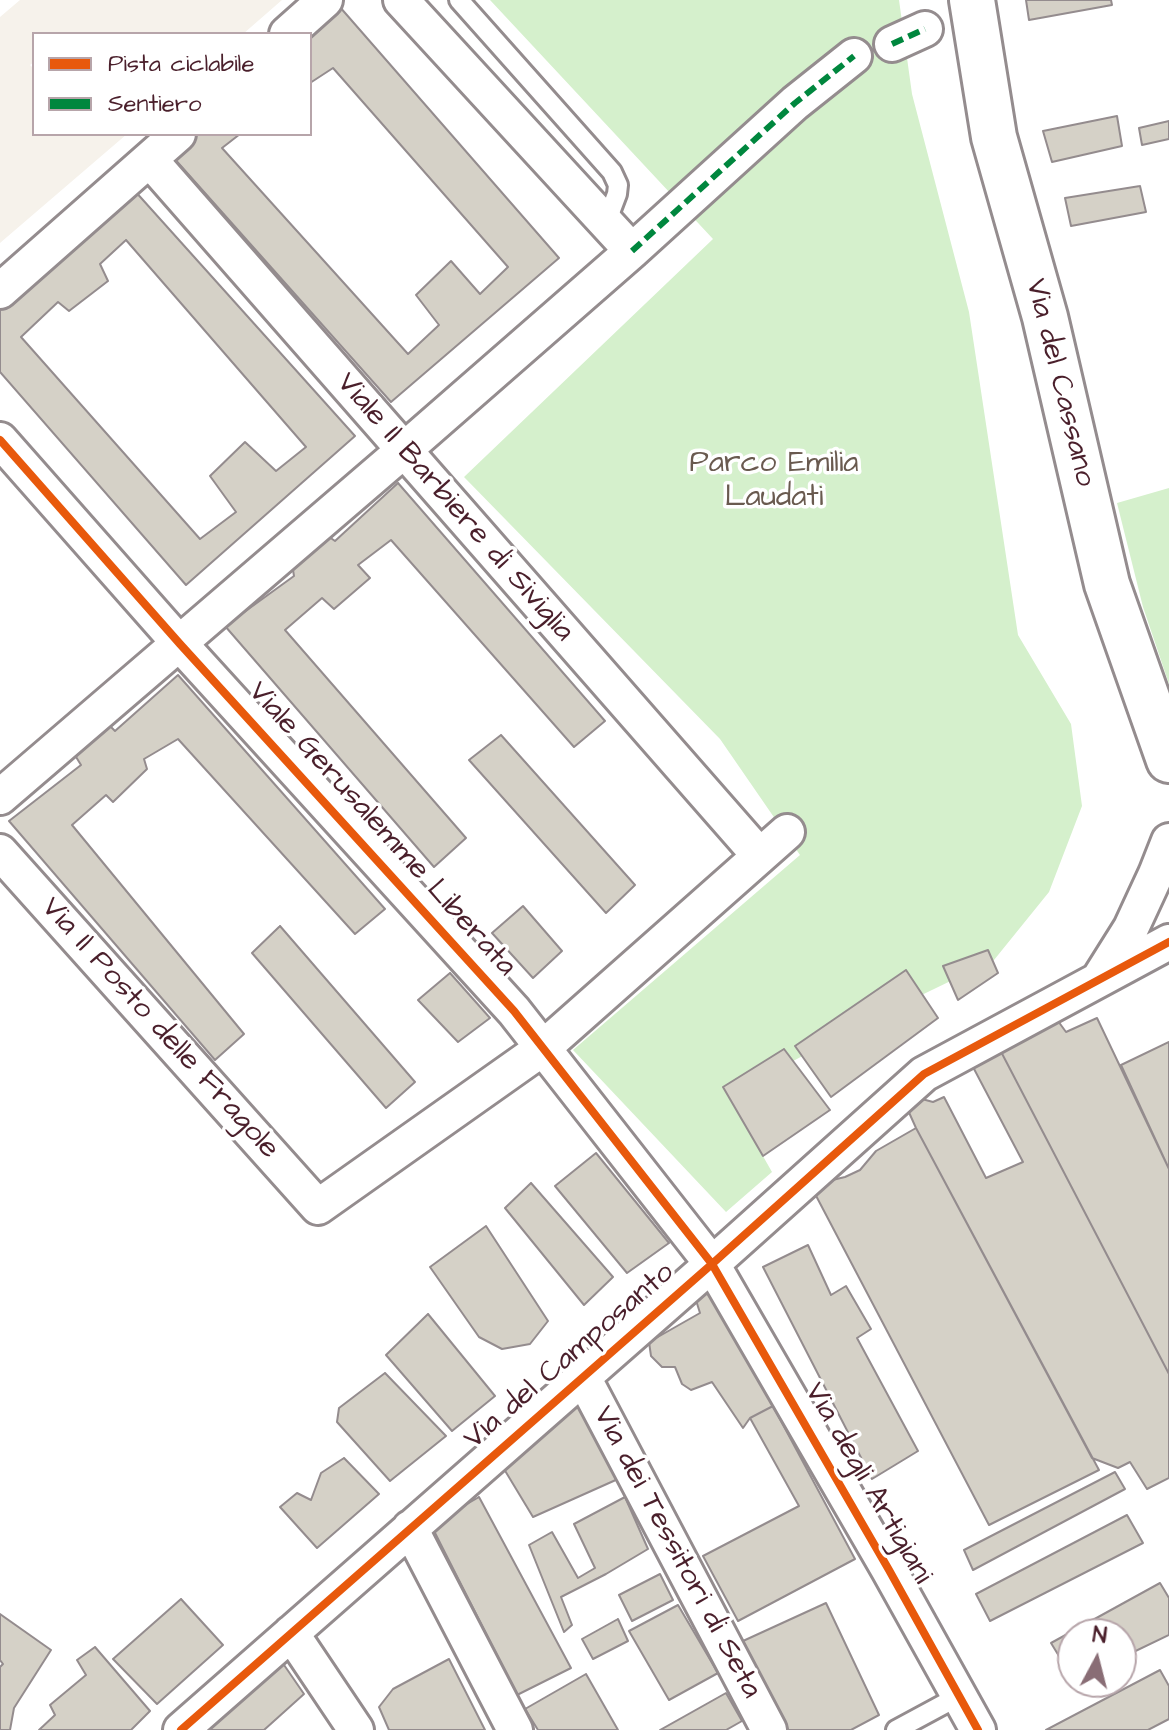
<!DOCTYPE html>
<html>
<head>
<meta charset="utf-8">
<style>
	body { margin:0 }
	#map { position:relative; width:1169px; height:1730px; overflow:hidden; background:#fff; font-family:"Architects Daughter",sans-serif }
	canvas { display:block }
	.legend { position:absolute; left:32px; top:32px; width:280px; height:104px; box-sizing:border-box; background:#fff; border:2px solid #b7a5aa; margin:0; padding:10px 14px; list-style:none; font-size:24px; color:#4a1f2b }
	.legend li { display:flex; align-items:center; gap:16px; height:40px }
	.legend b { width:40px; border:2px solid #b7a5aa }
	.north { position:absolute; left:1057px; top:1618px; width:80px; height:80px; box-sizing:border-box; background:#fff; border:2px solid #b7a5aa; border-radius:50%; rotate:7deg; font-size:22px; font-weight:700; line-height:32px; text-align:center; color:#4a1f2b }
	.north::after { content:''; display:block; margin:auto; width:28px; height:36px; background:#896d75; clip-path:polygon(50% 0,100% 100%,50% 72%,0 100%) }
</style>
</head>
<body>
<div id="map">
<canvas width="1169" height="1730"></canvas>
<ul class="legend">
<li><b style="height:10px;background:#e8590c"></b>Pista ciclabile</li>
<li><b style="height:10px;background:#00873e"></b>Sentiero</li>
</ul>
<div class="north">N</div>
</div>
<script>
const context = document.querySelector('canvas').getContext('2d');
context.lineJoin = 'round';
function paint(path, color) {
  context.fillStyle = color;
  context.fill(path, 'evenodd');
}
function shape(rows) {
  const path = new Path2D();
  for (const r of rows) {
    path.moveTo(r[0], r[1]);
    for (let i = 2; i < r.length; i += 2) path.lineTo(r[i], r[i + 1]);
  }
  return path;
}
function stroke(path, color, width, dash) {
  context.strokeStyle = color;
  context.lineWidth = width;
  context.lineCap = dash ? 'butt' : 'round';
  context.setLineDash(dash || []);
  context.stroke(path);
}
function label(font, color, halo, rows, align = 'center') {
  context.font = font + ' "Architects Daughter",sans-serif';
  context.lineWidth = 7;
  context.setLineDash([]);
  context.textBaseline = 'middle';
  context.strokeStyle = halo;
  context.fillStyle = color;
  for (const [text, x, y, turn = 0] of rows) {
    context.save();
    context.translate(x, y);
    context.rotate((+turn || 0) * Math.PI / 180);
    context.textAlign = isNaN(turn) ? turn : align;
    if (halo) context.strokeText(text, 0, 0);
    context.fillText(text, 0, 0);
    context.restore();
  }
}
paint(shape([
	[20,0,282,0,243,34,34,34,34,62,30,65,34,69,34,134,127,134,0,243,0,17]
]), '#f6f2eb');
paint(shape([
	[490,0,899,0,912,94,969,312,1018,635,1071,724,1082,806,1049,892,994,960,872,1019,780,1068,731,1100,772,1172,726,1212,573,1050,800,855,720,739,464,477,713,239],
	[1169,488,1169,684,1143,607,1117,503]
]), '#d5f0cc');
const building = shape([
	[1026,0,1111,0,1112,5,1029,20,1026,0],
	[339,6,559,258,391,402,172,156,197,134,240,134,222,148,408,354,439,325,416,295,451,261,480,294,508,267,333,68,310,83,310,34,339,6],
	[1117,116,1122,146,1052,162,1043,131,1117,116],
	[1169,121,1169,139,1142,145,1139,128,1169,121],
	[1140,186,1146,212,1071,226,1065,198,1140,186],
	[134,190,355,436,186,585,0,372,0,305,134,190],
	[126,240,306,447,276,471,245,442,210,476,236,512,200,539,21,337,58,302,69,311,108,281,100,264,126,240],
	[398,483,605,721,574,747,391,540,358,565,370,578,334,609,322,598,285,630,466,838,434,867,225,626,294,576,292,564,325,534,335,541,398,483],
	[178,675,385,909,355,934,178,739,144,759,147,769,113,802,106,795,72,825,244,1034,215,1060,9,821,81,765,73,752,108,724,115,731,178,675],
	[501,735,635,885,606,913,469,760,501,735],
	[523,906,562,951,533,978,492,933,523,906],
	[280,926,415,1082,386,1108,252,953,280,926],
	[988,950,998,973,958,1000,943,966,988,950],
	[906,970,938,1018,831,1097,795,1046,906,970],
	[450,973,490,1018,458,1042,418,1000,450,973],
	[1097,1018,1169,1169,1169,1374,997,1044,1058,1021,1066,1032,1097,1018],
	[1169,1042,1169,1169,1121,1065,1169,1042],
	[997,1044,1169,1374,1169,1478,1147,1489,1130,1462,1118,1468,1092,1458,916,1128,907,1108,922,1099,933,1102,944,1097,986,1178,1023,1162,973,1067,977,1056,997,1044],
	[784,1049,830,1110,763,1156,723,1087,784,1049],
	[916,1128,1099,1470,989,1525,813,1190,824,1182,845,1177,860,1170,876,1151,916,1128],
	[596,1153,669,1243,627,1273,555,1186,596,1153],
	[531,1183,613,1277,584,1305,505,1208,531,1183],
	[486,1226,548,1321,530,1344,502,1349,479,1337,430,1267,486,1226],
	[808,1245,831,1295,846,1286,871,1329,857,1338,918,1451,872,1479,763,1267,808,1245],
	[706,1287,773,1406,750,1418,743,1428,712,1382,691,1390,682,1384,675,1367,662,1367,651,1356,649,1342,700,1313,695,1297,706,1287],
	[428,1314,495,1396,452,1431,386,1355,428,1314],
	[385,1373,446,1436,390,1481,337,1422,339,1408,385,1373],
	[576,1396,618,1479,533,1517,501,1464,576,1396],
	[773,1406,855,1559,738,1621,703,1556,799,1506,750,1418,773,1406],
	[344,1458,379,1494,317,1548,280,1507,297,1493,311,1500,321,1473,344,1458],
	[1115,1472,1125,1489,973,1570,964,1550,1115,1472],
	[479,1497,571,1668,517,1695,431,1525,479,1497],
	[625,1497,648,1549,606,1574,561,1597,572,1625,564,1632,529,1545,552,1532,578,1578,595,1568,574,1524,625,1497],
	[1127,1515,1143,1543,990,1621,976,1594,1127,1515],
	[660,1574,673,1600,632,1621,619,1595,660,1574],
	[1160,1583,1169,1598,1169,1635,1121,1658,1121,1634,1073,1634,1073,1679,1051,1643,1160,1583],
	[181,1599,223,1645,157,1704,113,1659,181,1599],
	[826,1603,879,1715,851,1730,788,1730,743,1641,826,1603],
	[678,1605,718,1673,669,1700,629,1631,678,1605],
	[0,1614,51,1650,14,1708,10,1730,0,1730,0,1667,3,1664,0,1660,0,1614],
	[618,1619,628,1641,593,1659,582,1639,618,1619],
	[95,1647,150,1711,131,1730,39,1730,55,1715,50,1705,86,1675,77,1660,95,1647],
	[449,1659,485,1730,389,1730,379,1707,393,1689,449,1659],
	[282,1662,304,1694,264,1730,205,1730,282,1662],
	[1160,1670,1169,1686,1169,1719,1148,1730,1046,1730,1160,1670],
	[586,1674,618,1730,538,1730,525,1709,586,1674],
	[726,1693,742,1721,726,1730,660,1730,726,1693]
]);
paint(building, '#d5d1c7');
stroke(building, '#948c8e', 2);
const lane = shape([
	[459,0,612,172,618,185,617,194,606,223],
	[896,1730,959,1696]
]);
const street = shape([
	[401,0,632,251],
	[287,34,325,0],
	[892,44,925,29],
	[150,160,759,855],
	[0,291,178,134],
	[0,440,180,644,514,1011,712,1264,889,1570,978,1730],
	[0,797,403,451,632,251,795,103,854,56],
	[0,852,318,1207,543,1048,787,832],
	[1099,979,1131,928,1156,874,1169,841],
	[583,1377,769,1730],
	[410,1528,515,1730],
	[291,1633,356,1730],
	[181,1730,712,1264,924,1074,1169,942]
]);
const secondary = shape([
	[972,0,994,137,1045,317,1107,584,1169,760]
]);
stroke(lane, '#948c8e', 24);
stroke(street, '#948c8e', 40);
stroke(secondary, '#948c8e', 50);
stroke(lane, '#fff', 18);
stroke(street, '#fff', 34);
stroke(secondary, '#fff', 44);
stroke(shape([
	[892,44,925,29],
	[632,251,795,103,854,56]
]), '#00873e', 6, [12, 6]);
stroke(shape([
	[0,440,180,644,514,1011,712,1264,889,1570,978,1730],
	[181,1730,712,1264,924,1074,1169,942]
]), '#e8590c', 8);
label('30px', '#4a1f2b', '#fff', [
	["Via del Cassano",1059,383,76],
	["Viale Il Barbiere di Siviglia",454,508,49],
	["Viale Gerusalemme Liberata",381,830,48],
	["Via Il Posto delle Fragole",159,1029,48],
	["Via del Camposanto",570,1357,-41],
	["Via degli Artigiani",867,1484,60],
	["Via dei Tessitori di Seta",676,1553,62]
]);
label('30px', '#695a4f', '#fff', [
	["Parco Emilia",774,465],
	["Laudati",774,499]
]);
</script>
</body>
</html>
